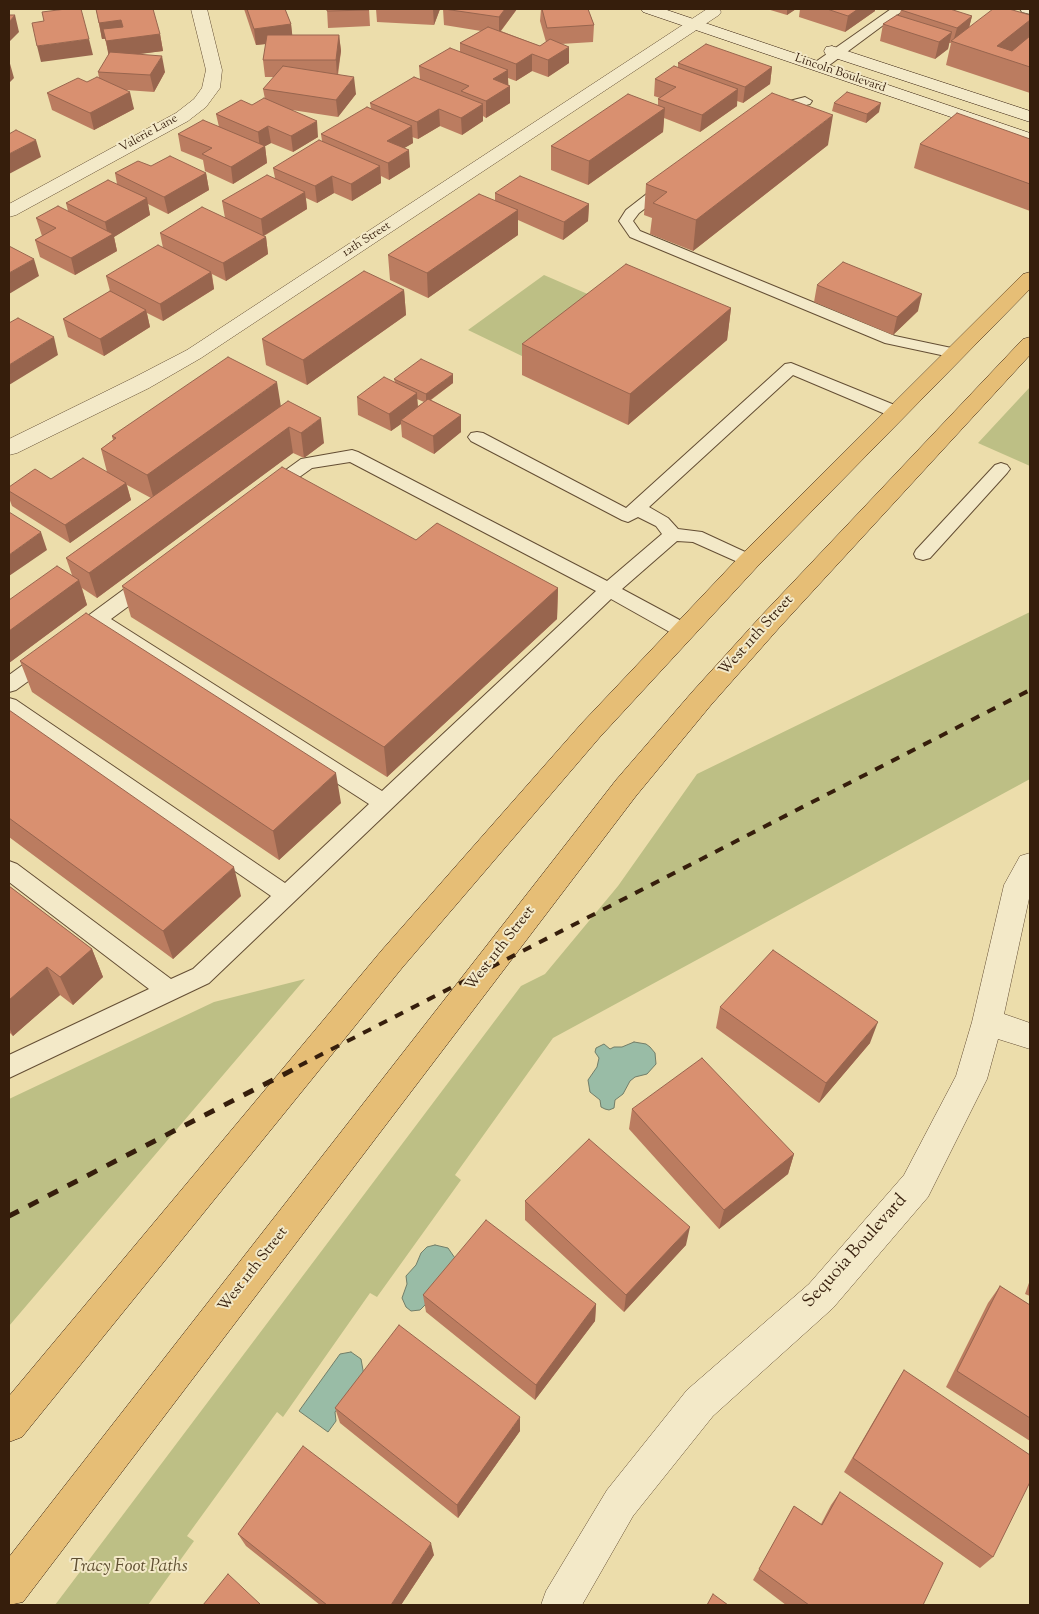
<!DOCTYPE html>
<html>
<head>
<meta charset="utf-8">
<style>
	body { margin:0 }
	#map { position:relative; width:1039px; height:1614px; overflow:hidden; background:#ecddab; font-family:"Sorts Mill Goudy",serif }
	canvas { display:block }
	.frame { position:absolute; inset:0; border:10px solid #361e0c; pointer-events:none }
</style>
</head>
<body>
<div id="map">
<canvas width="1039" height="1614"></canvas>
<div class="frame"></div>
</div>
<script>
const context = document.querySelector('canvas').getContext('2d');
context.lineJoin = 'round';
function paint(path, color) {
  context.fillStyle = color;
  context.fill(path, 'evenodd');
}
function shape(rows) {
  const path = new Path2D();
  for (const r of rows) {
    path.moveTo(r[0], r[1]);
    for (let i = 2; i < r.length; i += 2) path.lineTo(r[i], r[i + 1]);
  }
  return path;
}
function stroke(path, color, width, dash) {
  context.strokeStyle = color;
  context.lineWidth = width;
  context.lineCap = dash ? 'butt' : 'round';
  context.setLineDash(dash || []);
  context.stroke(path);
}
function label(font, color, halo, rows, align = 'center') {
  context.font = font + ' "Sorts Mill Goudy",serif';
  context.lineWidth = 4;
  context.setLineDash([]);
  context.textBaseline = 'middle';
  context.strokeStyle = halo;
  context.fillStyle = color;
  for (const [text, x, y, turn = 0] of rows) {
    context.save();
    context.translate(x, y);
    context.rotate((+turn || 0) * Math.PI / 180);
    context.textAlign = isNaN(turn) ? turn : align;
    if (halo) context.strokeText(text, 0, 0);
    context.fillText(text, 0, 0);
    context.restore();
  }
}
paint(shape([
	[544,275,599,299,524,357,468,330],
	[1030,387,1030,466,978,443],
	[1030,612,1030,779,553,1038,455,1175,461,1180,377,1297,370,1293,283,1417,277,1412,187,1536,194,1541,148,1605,55,1605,521,986,545,974,618,886,697,774],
	[305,979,9,1326,9,1099,214,1002]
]), '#bdbf85');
const water = shape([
	[634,1042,646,1044,650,1047,655,1053,656,1064,647,1074,635,1077,630,1081,623,1094,615,1100,614,1108,609,1110,605,1109,601,1107,600,1100,590,1092,588,1080,597,1067,599,1058,595,1052,596,1048,604,1044,610,1049,614,1047,622,1047,634,1042],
	[435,1245,448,1248,457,1261,425,1305,420,1310,411,1311,406,1307,402,1298,407,1284,406,1276,416,1265,421,1253,427,1247,435,1245],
	[351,1352,361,1359,365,1381,350,1393,335,1412,336,1421,328,1432,299,1411,340,1354,351,1352]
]);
paint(water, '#99bca6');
stroke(water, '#717d68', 1);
const lane = shape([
	[891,9,905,9,824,69,814,69,812,66,814,63,891,9],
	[1020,9,1030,9,1030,14,1022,12,1020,9],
	[805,97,812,101,810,104,771,114,764,110,766,107,805,97],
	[667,181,672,182,674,185,672,188,639,213,633,221,640,231,895,336,961,350,963,353,961,356,955,358,885,343,630,237,619,221,626,210,662,182,667,181],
	[791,363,902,408,904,412,902,416,896,417,890,416,793,375,649,507,668,518,678,529,702,532,756,557,758,561,756,565,749,567,693,542,677,541,622,589,689,625,692,630,689,635,682,637,675,635,611,599,209,983,9,1078,9,1055,149,989,9,882,9,861,17,864,171,979,193,969,271,896,9,715,9,698,16,700,285,883,369,804,98,629,80,642,73,644,66,642,63,637,66,632,142,576,149,574,156,576,158,581,156,586,111,619,382,791,596,591,350,462,312,468,277,493,271,495,265,493,262,489,265,485,301,459,352,450,358,452,607,581,662,534,656,526,638,517,628,522,622,520,471,441,468,437,471,433,477,432,483,433,626,508,785,364,791,363],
	[1001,463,1007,465,1010,469,1007,473,930,558,923,560,916,558,914,554,916,550,995,465,1001,463],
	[49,649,56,651,59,656,56,661,16,690,9,692,9,675,42,651,49,649]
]);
const street = shape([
	[191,9,207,9,222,70,220,88,206,107,188,121,16,215,9,217,9,204,176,113,194,99,202,88,206,70,191,9],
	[707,9,719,9,721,12,719,15,201,358,149,388,17,453,9,455,9,439,133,378,187,350,707,9],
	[1030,853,1030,894,1004,1014,1030,1023,1030,1049,998,1039,987,1079,928,1197,833,1308,713,1416,633,1516,582,1605,541,1605,546,1591,607,1490,687,1390,809,1284,904,1175,956,1076,972,1022,1004,885,1020,856,1030,853]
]);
const secondary = shape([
	[641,9,664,9,1030,133,1030,144,643,12,641,9],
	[832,46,1030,111,1030,122,826,55,824,51,826,47,832,46]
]);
const primary = shape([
	[1030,272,1030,289,757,567,600,737,402,968,22,1437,9,1442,9,1396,382,950,582,723,741,555,1023,274,1030,272],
	[1030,337,1030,355,779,628,711,705,636,796,23,1602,9,1605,9,1557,616,780,693,691,761,616,1023,339,1030,337]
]);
stroke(lane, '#644e34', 2);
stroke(street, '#644e34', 1);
stroke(secondary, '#361e0c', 1);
stroke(primary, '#361e0c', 1);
paint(lane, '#f3e9c8');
paint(street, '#f3e9c8');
paint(secondary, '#f3e9c8');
paint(primary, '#e6be76');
stroke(shape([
	[299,1066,1030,690]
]), '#361e0c', 4, [9, 9]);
stroke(shape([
	[9,1216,302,1065]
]), '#361e0c', 5, [11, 11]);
paint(shape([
	[96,9,160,34,163,51,138,54,165,72,154,92,126,90,134,109,94,130,52,110,47,93,87,82,99,78,98,72,109,55,105,39,102,39],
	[244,9,285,9,291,24,292,35,339,35,341,51,338,75,356,94,338,117,292,110,318,137,293,152,271,143,265,146,267,163,233,184,205,171,203,160,181,151,178,134,219,127,216,114,252,105,265,99,263,89,274,77,265,77,263,60,266,44,256,45],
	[327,9,369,9,370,26,328,28],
	[376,9,440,9,434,25,377,22],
	[443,9,517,9,501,31,540,46,546,42,540,21,541,9,588,9,594,25,593,42,561,44,569,63,548,77,532,71,516,81,508,78,510,103,486,118,483,116,483,121,462,135,440,126,418,139,412,137,413,143,404,148,410,167,389,180,381,176,381,183,352,201,334,193,317,203,306,198,307,209,264,236,266,237,268,254,226,281,212,274,214,289,163,321,147,313,150,327,104,356,68,337,63,319,110,291,106,276,163,248,160,233,225,218,222,201,275,178,273,168,322,141,321,134,371,109,370,103,420,79,419,66,460,52,460,43,481,31,444,25],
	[767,9,796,9,787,15],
	[800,9,875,9,875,11,845,32,799,17],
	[901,10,972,16,969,27,1030,15,1030,32,1029,37,1030,36,1030,93,946,65,951,43,949,43,948,49,935,59,880,41,883,24,899,15],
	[678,63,772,67,770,84,743,103,737,101,737,106,700,132,664,118,663,132,588,185,551,170,551,146,658,105,658,99,660,98,654,96,655,79,678,68],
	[834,103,879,112,866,123,832,111],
	[1030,139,1030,211,914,168,920,144],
	[828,145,693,251,650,234,652,218,644,215,646,184],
	[151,166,206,173,209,190,168,214,148,204,150,215,114,237,117,251,75,275,40,257,35,240,42,236,36,218,68,211,66,203,117,184,115,173],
	[495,193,589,204,588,221,563,240,518,220,518,235,428,298,390,280,388,255,495,200],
	[817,285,918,311,893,335,814,302],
	[404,290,406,315,307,385,266,365,262,339],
	[731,308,727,340,628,425,522,375,522,344],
	[394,379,453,383,431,400,461,415,461,432,434,454,402,437,401,424,391,431,358,415,357,397,395,382],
	[417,399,424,402,418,406],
	[281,406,324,443,304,458,293,453,97,598,82,588,87,605,9,663,9,600,72,575,66,558,151,498,127,485,131,500,70,543,12,506,9,498,9,487,51,479,107,472,101,449,113,440,112,436],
	[416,540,558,588,557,619,387,777,131,617,122,586],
	[20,661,341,803,279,860,32,692],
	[9,710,241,896,173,959,9,837],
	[9,886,92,949,103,977,73,1005,60,995,13,1036,9,1032],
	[720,1007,870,1043,819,1103,716,1028],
	[632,1109,794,1154,788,1174,719,1229,629,1129],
	[525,1201,686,1245,624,1312,525,1220],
	[1030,1280,1030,1296,1025,1294],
	[1000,1286,1030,1305,1030,1441,946,1387,988,1303],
	[423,1295,596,1304,595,1321,535,1400,426,1312],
	[904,1370,993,1557,980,1568,844,1472,894,1386],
	[335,1408,520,1431,458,1518,340,1423],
	[840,1492,923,1605,786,1605,753,1580,794,1506,821,1524,831,1505],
	[238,1534,434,1555,401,1605,320,1605,246,1546]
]), '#bb7c60');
paint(shape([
	[433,9,440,9,434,25],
	[505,9,517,9,499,33,499,17],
	[787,9,796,9,787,15],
	[858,9,875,9,875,11,845,32,848,16],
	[15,15,19,32,9,42,9,22],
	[972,16,968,32,953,42,957,28],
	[121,20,125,36,102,39,99,23],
	[1030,20,1030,32,1028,40,1005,59,997,46],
	[291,24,293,41,256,45,254,29],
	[952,32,948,49,935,59,939,42],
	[160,34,163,51,109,58,106,41],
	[339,35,341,51,337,76,336,60],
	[89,39,93,55,41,62,37,46],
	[569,47,569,63,548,77,548,60],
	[9,54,10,59,9,60,14,78,9,83],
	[532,54,532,71,516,81,516,64],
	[162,56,165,72,154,92,150,75],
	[772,67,770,84,743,103,745,87],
	[508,70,508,87,493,79],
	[354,77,356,94,338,117,336,100],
	[510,86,510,103,486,118,486,101],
	[738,89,737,106,700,132,702,115],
	[130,92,134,109,94,130,90,113],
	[881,103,879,112,866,123,867,114],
	[483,104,483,121,462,135,461,118],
	[665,108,663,132,588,185,589,161],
	[439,109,440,126,418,139,417,122],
	[833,115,828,145,693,251,696,220],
	[317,121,318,137,293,152,291,136],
	[268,126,271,143,260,149,258,132],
	[412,126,413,143,389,157,387,141],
	[36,140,41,157,9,174,9,154],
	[265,146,267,163,233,184,231,167],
	[409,150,410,167,389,180,388,163],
	[380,166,381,183,352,201,351,184],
	[206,173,209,190,168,214,164,197],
	[332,176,334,193,317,203,315,186],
	[305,192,307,209,263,236,261,219],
	[147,198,150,215,114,237,117,251,75,275,71,258,108,236,105,222],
	[589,204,588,221,563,240,564,222],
	[518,210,518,235,428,298,427,273],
	[266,237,268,254,226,281,223,263],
	[34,259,39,276,9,294,9,273],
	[211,272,214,289,163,321,160,304],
	[404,290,406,315,307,385,303,360],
	[922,294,918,311,893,335,897,317],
	[731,308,727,340,628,425,630,394],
	[146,310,150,327,104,356,100,339],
	[54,337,58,355,9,385,9,365],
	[453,374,453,383,426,403,426,394],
	[277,382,281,407,154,500,147,475],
	[417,393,418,411,401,420,401,424,391,431,389,414],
	[461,415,461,432,434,454,433,436],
	[321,418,324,443,304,458,301,433],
	[289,427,293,453,97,598,89,573],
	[126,483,131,500,70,543,65,525],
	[41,532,47,550,9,576,9,555],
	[79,580,87,605,9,663,9,631],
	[558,588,557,619,387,777,384,747],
	[336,773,341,803,279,860,273,831],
	[234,867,241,896,173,959,163,931],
	[92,949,103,977,73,1005,60,977],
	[47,967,60,995,13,1036,9,1027,9,1000],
	[878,1022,870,1043,819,1103,826,1083],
	[794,1154,788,1174,719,1229,724,1210],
	[690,1227,686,1245,624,1312,626,1295],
	[596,1304,595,1321,535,1400,536,1385],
	[520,1417,520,1431,458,1518,457,1505],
	[431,1543,434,1555,401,1605,391,1605]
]), '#98654e');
const building = shape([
	[66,9,81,9,89,39,37,46,32,23,44,21,42,12,66,9],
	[96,9,153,9,160,34,106,41,103,29,123,27,121,20,99,23,96,9],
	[247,9,285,9,291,24,254,29,247,9],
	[327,9,369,9,369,10,327,11,327,9],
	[444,9,505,9,499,17,444,9],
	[542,9,588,9,594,25,547,28,542,9],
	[827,9,858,9,848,16,827,9],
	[902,9,950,9,972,16,957,28,901,10,902,9],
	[993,9,1009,9,1030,15,1030,20,997,46,1012,51,1030,36,1030,67,951,41,993,9],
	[9,15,15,15,9,22,9,15],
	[897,15,952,32,939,42,883,24,897,15],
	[488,27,540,46,550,39,569,47,548,60,532,54,516,64,460,43,488,27],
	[267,35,339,35,336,60,263,60,267,35],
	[706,44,772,67,745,87,678,63,706,44],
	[450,48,508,70,493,79,510,86,486,101,461,91,469,86,419,66,450,48],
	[110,52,162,56,150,75,98,72,110,52],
	[283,66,354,77,336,100,263,89,283,66],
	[674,66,738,89,702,115,658,99,676,87,655,79,674,66],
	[97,77,130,92,90,113,47,93,78,78,87,82,97,77],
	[414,77,483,104,461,118,439,109,417,122,370,103,414,77],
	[847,92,881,103,867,114,834,103,847,92],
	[772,93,833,115,696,220,653,203,667,192,646,184,772,93],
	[628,94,665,108,589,161,551,146,628,94],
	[264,98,317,121,291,136,268,126,258,132,216,114,241,100,252,105,264,98],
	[367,107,412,126,387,141,409,150,388,163,321,134,367,107],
	[957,113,1030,139,1030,184,920,144,957,113],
	[203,120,265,146,231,167,202,154,212,148,178,134,203,120],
	[16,130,36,140,9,154,9,134,16,130],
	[319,140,380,166,351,184,332,176,315,186,273,168,319,140],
	[170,156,206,173,164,197,115,173,138,161,151,166,170,156],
	[267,175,305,192,261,219,222,201,267,175],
	[520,176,589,204,564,222,495,193,520,176],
	[108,180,147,198,105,222,66,203,108,180],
	[479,194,518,210,427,273,388,255,479,194],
	[58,206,113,234,71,258,35,240,56,228,36,218,58,206],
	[202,207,266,237,223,263,160,233,202,207],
	[158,245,211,272,160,304,106,276,158,245],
	[9,246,34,259,9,273,9,246],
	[843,262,922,294,897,317,817,285,843,262],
	[626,264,731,308,630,394,522,344,626,264],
	[364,271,404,290,303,360,262,339,364,271],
	[110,291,146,310,100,339,63,319,110,291],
	[18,318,54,337,9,365,9,323,18,318],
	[228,357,277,382,147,475,101,449,116,438,112,436,228,357],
	[421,359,453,374,426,394,394,379,421,359],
	[384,377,417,393,389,414,357,397,384,377],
	[428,399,461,415,433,436,401,420,428,399],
	[288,401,321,418,301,433,289,427,89,573,66,558,288,401],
	[83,458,126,483,65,525,9,491,9,487,35,469,51,479,83,458],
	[282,467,416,540,437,523,558,588,384,747,122,586,282,467],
	[9,512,41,532,9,555,9,512],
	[57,566,79,580,9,631,9,600,57,566],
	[86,613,336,773,273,831,20,661,86,613],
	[9,710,234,867,163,931,9,818,9,710],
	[9,886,92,949,60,977,47,967,9,1000,9,886],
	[773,950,878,1022,826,1083,720,1007,773,950],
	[702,1058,794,1154,724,1210,632,1109,702,1058],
	[589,1139,690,1227,626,1295,525,1201,589,1139],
	[486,1220,596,1304,536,1385,423,1295,486,1220],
	[1000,1286,1030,1305,1030,1418,957,1371,1000,1286],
	[399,1325,520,1417,457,1505,335,1408,399,1325],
	[904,1370,1030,1455,1030,1482,993,1557,853,1458,904,1370],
	[303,1446,431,1543,391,1605,327,1605,238,1534,303,1446],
	[840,1492,943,1563,923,1605,809,1605,759,1569,794,1506,822,1525,840,1492],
	[228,1574,261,1605,203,1605,228,1574],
	[713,1594,728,1605,707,1605,713,1594]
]);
paint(building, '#d99070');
stroke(building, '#98654e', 1);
label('12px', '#361e0c', '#f3e9c8', [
	["Lincoln Boulevard",840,74,19],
	["Valerie Lane",149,134,-29],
	["12th Street",367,240,-33]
]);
label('15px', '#361e0c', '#f3e9c8', [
	["West 11th Street",757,636,-48],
	["West 11th Street",501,949,-52],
	["West 11th Street",254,1270,-52]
]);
label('18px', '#361e0c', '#f3e9c8', [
	["Sequoia Boulevard",856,1252,-48]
]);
label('italic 18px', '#5e4e30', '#f3e9c8', [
	["Tracy Foot Paths",129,1568]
]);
</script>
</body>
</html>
